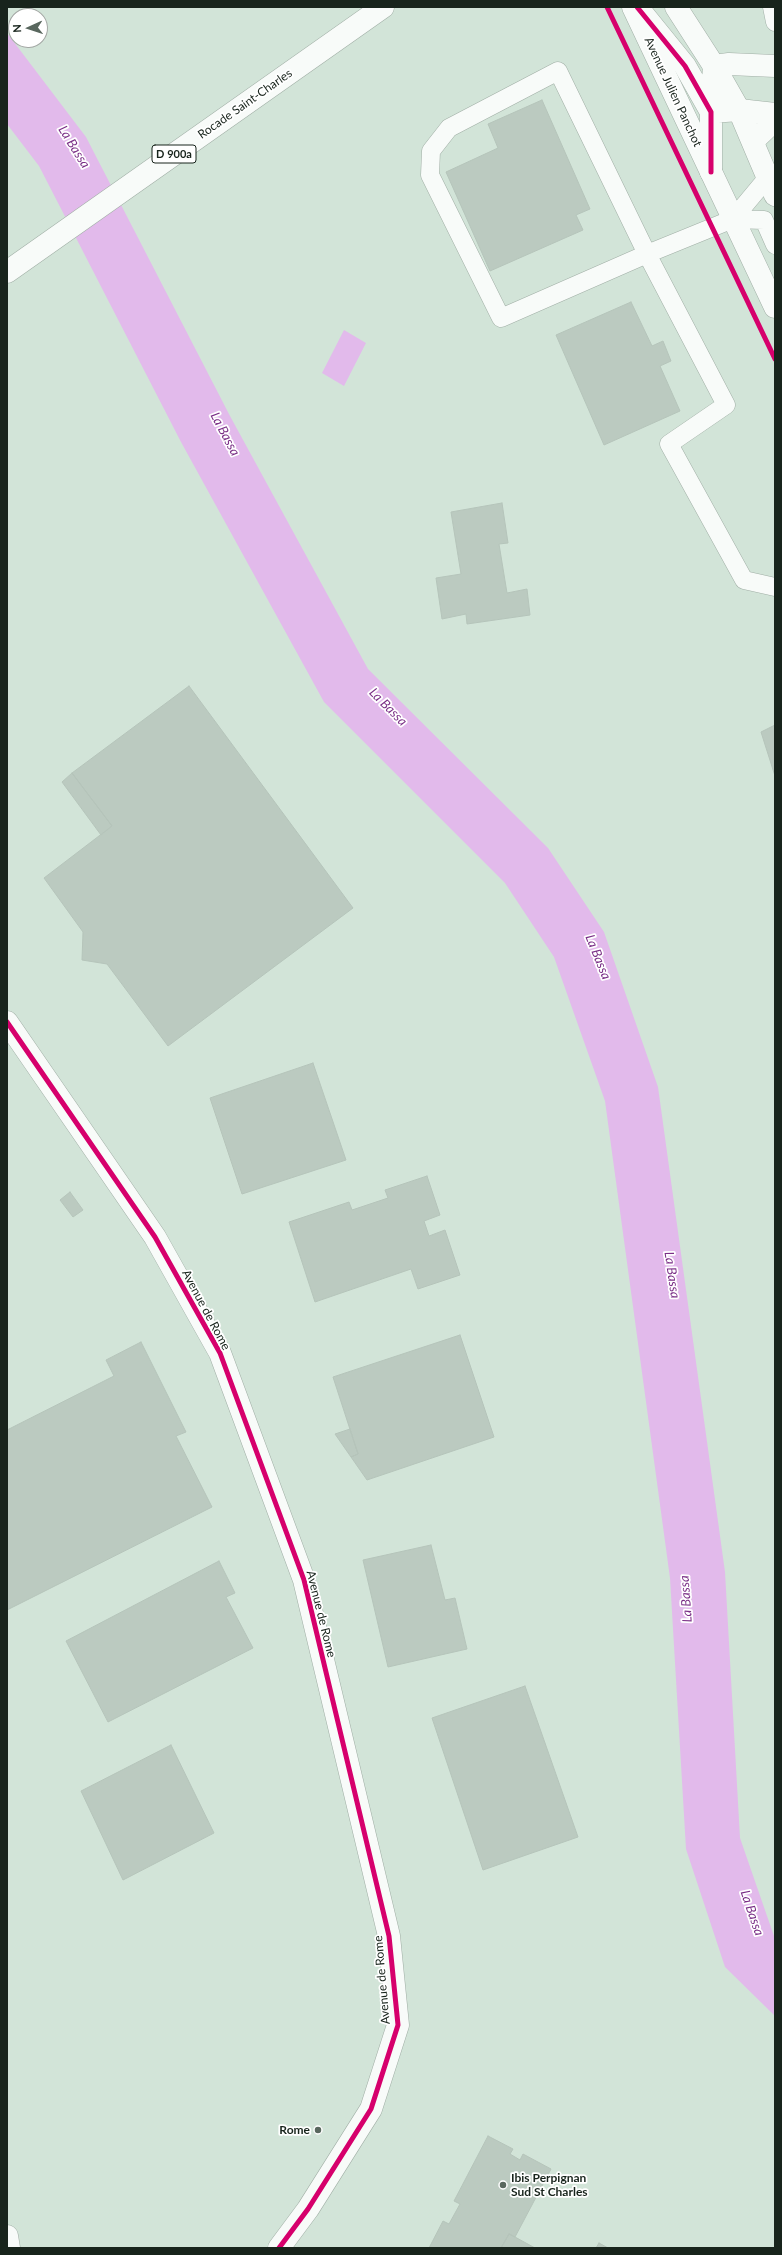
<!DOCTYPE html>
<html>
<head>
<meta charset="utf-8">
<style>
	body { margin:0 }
	#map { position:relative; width:782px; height:2255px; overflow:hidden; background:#d2e4d8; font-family:Lato,sans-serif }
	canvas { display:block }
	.frame { position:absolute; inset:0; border:8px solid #18241c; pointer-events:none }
	.north { position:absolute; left:8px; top:8px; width:40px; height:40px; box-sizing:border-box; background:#fff; border:1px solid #a3a7a4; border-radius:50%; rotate:267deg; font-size:11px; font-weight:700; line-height:16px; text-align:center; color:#18241c }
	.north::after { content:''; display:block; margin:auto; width:14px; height:18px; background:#59675e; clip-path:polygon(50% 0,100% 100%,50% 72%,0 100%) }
</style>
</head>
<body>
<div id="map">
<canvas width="782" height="2255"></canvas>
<div class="frame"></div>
<div class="north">N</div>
</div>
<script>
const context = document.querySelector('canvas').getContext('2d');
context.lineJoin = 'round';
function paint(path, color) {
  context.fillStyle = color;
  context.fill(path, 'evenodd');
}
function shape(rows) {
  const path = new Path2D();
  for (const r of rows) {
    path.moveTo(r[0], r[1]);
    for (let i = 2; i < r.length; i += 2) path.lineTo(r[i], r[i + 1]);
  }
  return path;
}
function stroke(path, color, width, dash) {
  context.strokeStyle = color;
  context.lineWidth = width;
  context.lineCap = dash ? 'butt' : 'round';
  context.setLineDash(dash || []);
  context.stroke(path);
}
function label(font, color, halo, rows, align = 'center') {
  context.font = font + ' Lato,sans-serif';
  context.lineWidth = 3.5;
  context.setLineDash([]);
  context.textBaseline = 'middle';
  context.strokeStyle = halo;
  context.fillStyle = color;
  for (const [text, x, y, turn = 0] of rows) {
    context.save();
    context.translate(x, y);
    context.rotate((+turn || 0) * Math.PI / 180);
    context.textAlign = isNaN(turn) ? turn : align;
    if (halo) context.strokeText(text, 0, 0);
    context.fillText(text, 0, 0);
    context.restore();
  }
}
paint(shape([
	[7,33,86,137,230,416,368,669,548,848,604,932,658,1087,725,1572,740,1838,775,1939,775,2016,725,1967,686,1849,670,1578,605,1101,554,957,505,883,324,702,181,442,39,166,7,124],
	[344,330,366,343,344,386,322,373]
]), '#e2baeb');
const building = shape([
	[542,100,590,209,576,215,583,230,490,271,446,172,498,148,488,124,542,100],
	[631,302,652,346,663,341,671,361,660,366,680,411,604,445,556,335,631,302],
	[502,503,508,543,499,544,507,593,527,589,530,615,467,624,466,614,442,619,436,578,461,574,451,512,502,503],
	[189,686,353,908,168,1046,107,964,82,960,83,932,44,878,112,826,72,773,189,686],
	[775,725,775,776,761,732,775,725],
	[72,773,112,826,101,835,62,782,72,773],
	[313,1063,346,1160,242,1194,210,1098,313,1063],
	[427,1176,440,1215,424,1221,429,1236,445,1230,460,1275,418,1289,411,1269,315,1302,289,1222,349,1202,352,1210,388,1198,385,1190,427,1176],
	[70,1192,83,1210,73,1217,60,1200,70,1192],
	[460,1335,494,1437,367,1480,351,1457,358,1454,333,1377,460,1335],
	[141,1342,186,1432,176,1436,212,1507,7,1610,7,1430,114,1376,106,1360,141,1342],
	[350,1429,358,1454,351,1457,335,1434,350,1429],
	[431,1545,445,1600,455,1598,467,1649,388,1667,363,1560,431,1545],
	[219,1561,235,1593,226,1597,253,1648,108,1722,66,1641,219,1561],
	[525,1686,578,1837,483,1870,432,1718,525,1686],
	[171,1745,214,1833,123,1880,81,1791,171,1745],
	[488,2136,513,2149,510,2154,520,2160,523,2154,551,2169,515,2237,509,2234,501,2248,429,2248,443,2221,449,2224,460,2204,454,2201,488,2136],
	[509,2234,515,2237,535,2248,501,2248,509,2234],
	[599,2243,608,2248,596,2248,599,2243]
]);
paint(building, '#bbcac0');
stroke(building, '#b5c4ba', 1);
const service = shape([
	[772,7,775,22],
	[768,177,733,219,764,220,775,245],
	[733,219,647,254,501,318,430,175,431,151,449,128,558,71,647,254,726,405,669,444,744,580,775,587]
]);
const minor = shape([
	[638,8,685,66,711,112,711,172],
	[775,66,729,64,714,66,711,112,739,110,775,114],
	[753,141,775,120]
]);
const tertiary = shape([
	[7,1022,155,1237,220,1353,304,1580,389,1936,398,2025,371,2109,308,2209,279,2248]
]);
const secondary = shape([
	[633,7,775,307],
	[676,7,714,66,739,110,775,195]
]);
const primary = shape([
	[7,272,383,7],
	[7,2236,9,2248]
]);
stroke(service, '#a0aea5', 19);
stroke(minor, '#a0aea5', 23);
stroke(tertiary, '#a0aea5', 23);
stroke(secondary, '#a0aea5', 23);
stroke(primary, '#a0aea5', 23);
stroke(service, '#f8fbf9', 18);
stroke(minor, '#f8fbf9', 22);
stroke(tertiary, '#f8fbf9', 22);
stroke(secondary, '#f8fbf9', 22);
stroke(primary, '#f8fbf9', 22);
stroke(shape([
	[607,7,775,359],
	[637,7,685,66,711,112,711,172],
	[7,1022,155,1237,220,1353,304,1580,389,1936,398,2025,371,2109,308,2209,279,2248]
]), '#d6006c', 5);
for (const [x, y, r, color] of [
	[318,2130,4,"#59675e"],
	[503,2185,4,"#59675e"]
]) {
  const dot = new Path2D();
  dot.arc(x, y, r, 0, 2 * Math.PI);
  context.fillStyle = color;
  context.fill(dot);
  stroke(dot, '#fff', 1.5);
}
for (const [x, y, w] of [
	[174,154,44]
]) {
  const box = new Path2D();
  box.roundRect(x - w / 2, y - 9, w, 18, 3);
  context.fillStyle = '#fff';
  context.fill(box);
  stroke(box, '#18241c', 1);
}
label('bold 11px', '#18241c', null, [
	["D 900a",174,154]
]);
label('12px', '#18241c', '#fff', [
	["Avenue Julien Panchot",673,92,65],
	["Rocade Saint-Charles",245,104,-35],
	["Avenue de Rome",206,1310,62],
	["Avenue de Rome",321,1614,76],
	["Avenue de Rome",382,1980,-95]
]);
label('bold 12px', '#18241c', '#fff', [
	["Rome",310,2130],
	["Ibis Perpignan",511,2178,"left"],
	["Sud St Charles",511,2192,"left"]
], 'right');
label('italic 13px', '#7a2f86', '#fff', [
	["La Bassa",74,147,58],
	["La Bassa",225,434,62],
	["La Bassa",388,707,45],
	["La Bassa",598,957,68],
	["La Bassa",672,1275,82],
	["La Bassa",686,1599,-94],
	["La Bassa",752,1913,71]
]);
</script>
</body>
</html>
